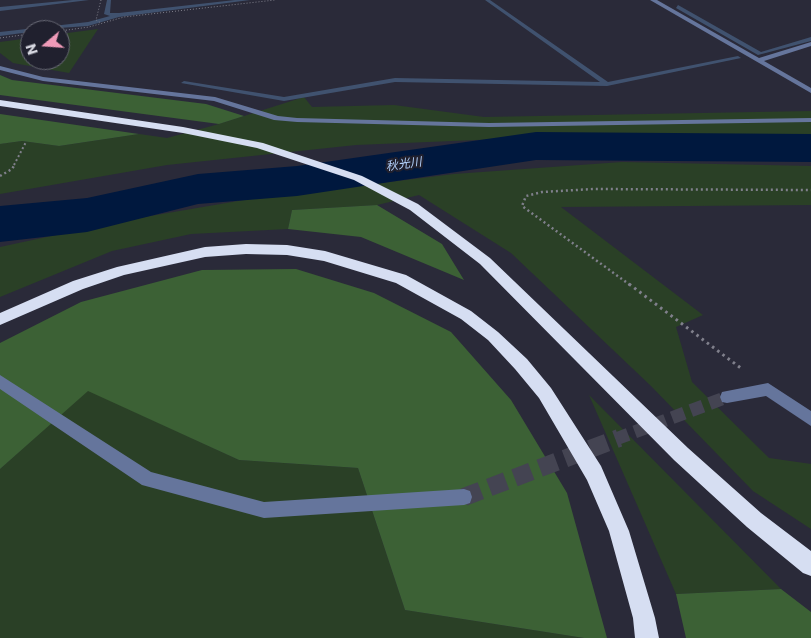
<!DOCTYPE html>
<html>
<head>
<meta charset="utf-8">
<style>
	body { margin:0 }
	#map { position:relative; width:811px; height:638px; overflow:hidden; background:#2a2a39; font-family:Poppins,sans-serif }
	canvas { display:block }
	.north { position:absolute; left:20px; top:20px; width:50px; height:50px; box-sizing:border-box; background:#20202e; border:1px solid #696a76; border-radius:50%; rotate:252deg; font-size:14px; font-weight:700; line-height:20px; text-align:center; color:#d7d8e1 }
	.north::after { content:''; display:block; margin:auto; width:18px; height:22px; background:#ef9ab8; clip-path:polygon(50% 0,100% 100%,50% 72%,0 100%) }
</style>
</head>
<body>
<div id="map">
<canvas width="811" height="638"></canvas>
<div class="north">N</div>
</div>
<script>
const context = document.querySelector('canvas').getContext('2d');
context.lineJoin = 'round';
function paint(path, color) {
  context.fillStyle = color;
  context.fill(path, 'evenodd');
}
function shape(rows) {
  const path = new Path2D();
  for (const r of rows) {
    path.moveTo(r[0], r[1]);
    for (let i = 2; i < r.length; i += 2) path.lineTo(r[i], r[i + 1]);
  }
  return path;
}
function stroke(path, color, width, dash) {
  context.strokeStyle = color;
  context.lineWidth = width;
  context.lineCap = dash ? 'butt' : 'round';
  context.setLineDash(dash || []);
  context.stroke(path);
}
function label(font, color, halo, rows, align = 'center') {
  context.font = font + ' Poppins,"Noto Sans JP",sans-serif';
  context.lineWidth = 4;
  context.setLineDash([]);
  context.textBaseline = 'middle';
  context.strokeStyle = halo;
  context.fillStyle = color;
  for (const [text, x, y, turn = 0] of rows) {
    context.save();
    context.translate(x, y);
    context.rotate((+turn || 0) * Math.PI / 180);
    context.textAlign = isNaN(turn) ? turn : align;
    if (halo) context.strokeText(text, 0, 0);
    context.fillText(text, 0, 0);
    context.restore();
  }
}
paint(shape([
	[98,29,69,73,13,63,0,53,0,42,30,38,30,60,60,60,60,34],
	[304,97,312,107,394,105,484,117,811,111,811,136,597,135,356,145,167,165,0,194,0,144,22,141,59,146,139,134,167,138,219,124],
	[622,162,811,166,811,205,561,207,703,315,676,327,692,382,769,458,811,464,811,529,753,491,651,386,511,253,419,195,377,205,292,210,288,229,191,234,112,251,0,297,0,247,121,221,244,200,454,174],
	[88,390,239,460,358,468,405,610,584,638,0,638,0,469],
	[589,395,781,589,676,594]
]), '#2a4026');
paint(shape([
	[0,75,12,80,206,104,244,116,219,124,0,95],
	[0,114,139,134,59,146,22,141,0,144],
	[377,205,442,244,464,280,361,237,288,229,292,210],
	[296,269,374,293,451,332,511,400,567,493,607,638,584,638,405,610,358,468,239,460,88,391,0,469,0,343,81,302,202,270],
	[781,589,811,612,811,638,686,638,676,594]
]), '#3c6135');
paint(shape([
	[73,0,89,0,0,11,0,7,73,0],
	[107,0,111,0,110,13,119,13,235,0,250,0,119,17,88,26,30,30,30,32,0,36,0,32,88,22,110,16,104,14,107,0],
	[485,0,490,0,608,82,738,56,741,58,607,86,395,82,284,101,181,83,184,81,284,97,395,78,600,82,485,0],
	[678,5,761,52,811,37,811,41,758,55,676,8,678,5]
]), '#40526f');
paint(shape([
	[536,132,811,134,811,162,536,160,297,196,198,204,87,232,0,242,0,206,87,198,198,174,297,166,536,132]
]), '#00183e');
stroke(shape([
	[616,439,727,397]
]), '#444452', 13, [13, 7]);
stroke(shape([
	[464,497,619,438]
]), '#444452', 18, [18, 9]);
stroke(shape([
	[101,0,96,20,101,23],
	[60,31,89,27,124,17,275,0],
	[0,38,30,34]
]), '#80808c', 1, [1, 2]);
stroke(shape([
	[14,165,26,142]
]), '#80808c', 2, [2, 2.5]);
stroke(shape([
	[0,176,12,169,15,164],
	[630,285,522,206,526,196,542,192,593,189,811,190]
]), '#80808c', 2.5, [2, 3]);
stroke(shape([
	[629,284,742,369]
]), '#80808c', 3, [2.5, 4]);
paint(shape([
	[650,0,657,0,759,58,811,42,811,46,764,61,811,88,811,93,650,0],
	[0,66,43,77,215,97,278,116,297,118,489,123,811,118,811,122,489,127,297,122,274,120,214,101,43,81,0,70,0,66],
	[0,375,151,472,264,502,464,489,470,491,472,497,470,503,464,505,264,518,142,485,0,389,0,375],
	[768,383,811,411,811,426,766,396,727,403,722,402,720,397,722,392,727,391,768,383]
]), '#65759c');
paint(shape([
	[0,100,183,127,263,143,362,176,418,204,490,258,688,448,761,513,811,551,811,576,803,573,747,527,674,460,480,264,410,210,354,180,257,148,183,133,0,106,0,100],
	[246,244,287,245,325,251,406,275,471,311,498,332,527,359,551,388,601,466,629,531,655,618,659,638,635,638,633,618,609,531,587,480,539,398,515,369,488,340,461,319,396,283,324,261,287,255,246,254,205,257,124,275,83,289,0,325,0,313,73,281,117,267,205,247,246,244]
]), '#d6def2');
label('italic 12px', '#b1cff9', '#20202e', [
	["秋光川",404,165,-8]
]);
</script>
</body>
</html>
